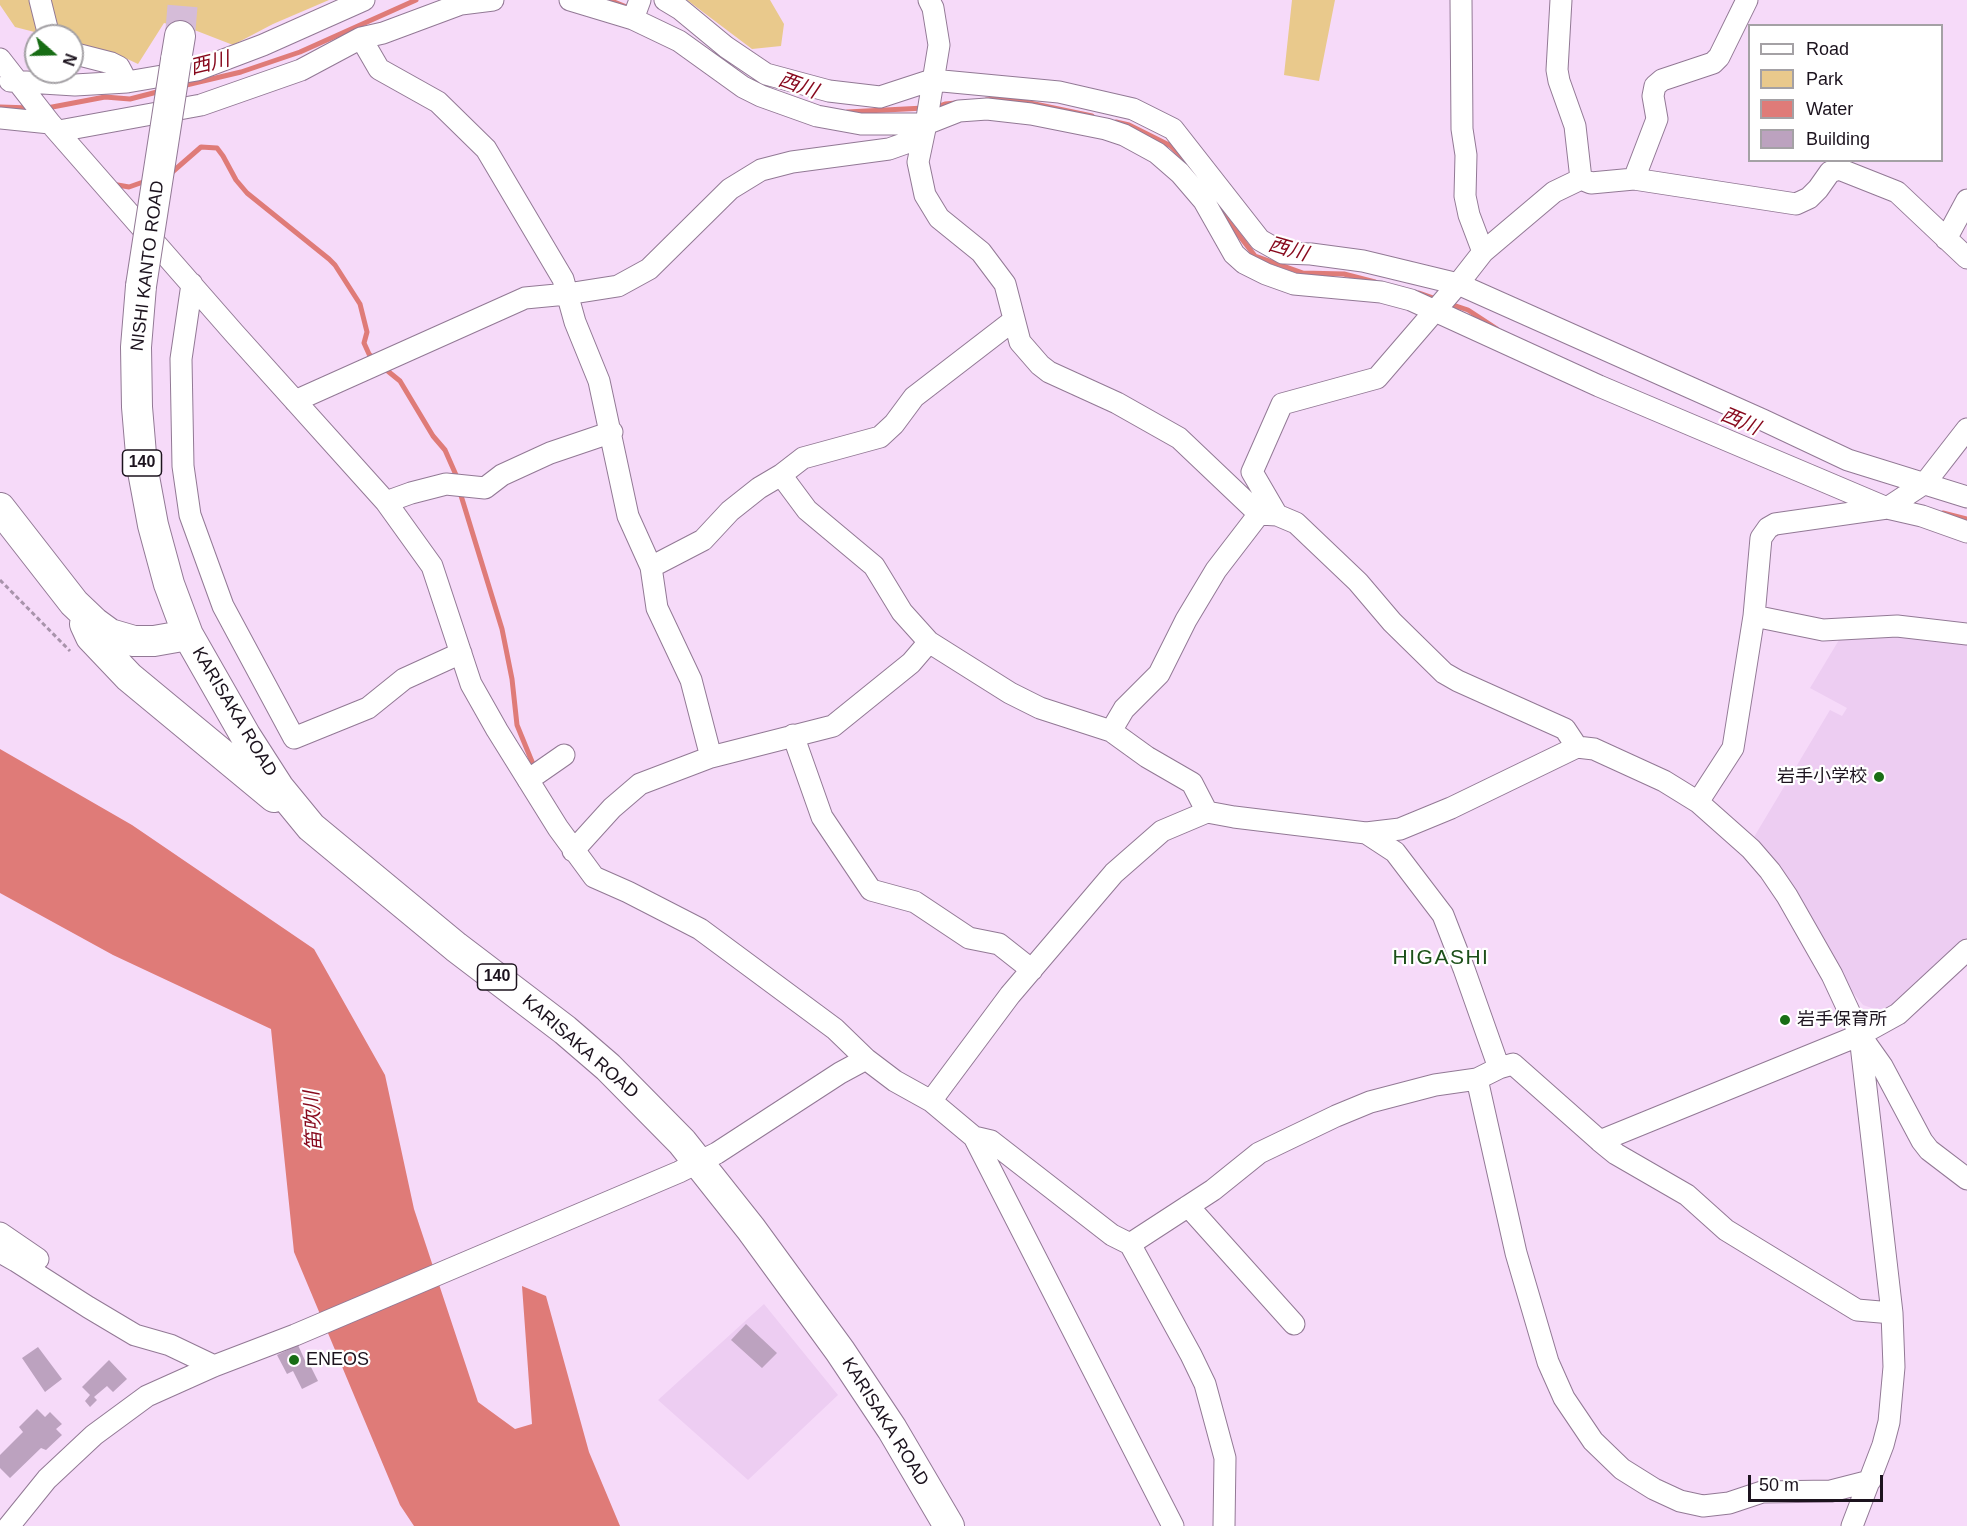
<!DOCTYPE html>
<html>
<head>
<meta charset="utf-8">
<style>
	body { margin:0 }
	#map { position:relative; width:1967px; height:1526px; overflow:hidden; background:#f6daf9; font-family:Helvetica,sans-serif }
	canvas { display:block }
	.legend { position:absolute; left:1748px; top:24px; width:195px; height:138px; box-sizing:border-box; background:#fff; border:2px solid #a4a1a5; margin:0; padding:8px 10px; list-style:none; font-size:18px; color:#1c131e }
	.legend li { display:flex; align-items:center; gap:12px; height:30px }
	.legend b { width:30px; border:2px solid #a4a1a5 }
	.north { position:absolute; left:24px; top:24px; width:60px; height:60px; box-sizing:border-box; background:#fff; border:2px solid #a4a1a5; border-radius:50%; rotate:110deg; font-size:16px; font-weight:700; line-height:24px; text-align:center; color:#1c131e }
	.north::after { content:''; display:block; margin:auto; width:21px; height:27px; background:#186d15; clip-path:polygon(50% 0,100% 100%,50% 72%,0 100%) }
	.scale { position:absolute; left:1748px; top:1475px; width:135px; height:27px; box-sizing:border-box; border:3px solid #1c131e; border-top:0; padding-left:8px; font-size:18px; line-height:21px; white-space:nowrap; color:#1c131e; -webkit-text-stroke:4px #fff; paint-order:stroke }
</style>
</head>
<body>
<div id="map">
<canvas width="1967" height="1526"></canvas>
<ul class="legend">
<li><b style="height:8px;background:#fff"></b>Road</li>
<li><b style="height:16px;background:#e9c98c"></b>Park</li>
<li><b style="height:16px;background:#df7b78"></b>Water</li>
<li><b style="height:16px;background:#bca2bf"></b>Building</li>
</ul>
<div class="north">N</div>
<div class="scale">50 m</div>
</div>
<script>
const context = document.querySelector('canvas').getContext('2d');
context.lineJoin = 'round';
function paint(path, color) {
  context.fillStyle = color;
  context.fill(path, 'evenodd');
}
function shape(rows) {
  const path = new Path2D();
  for (const r of rows) {
    path.moveTo(r[0], r[1]);
    for (let i = 2; i < r.length; i += 2) path.lineTo(r[i], r[i + 1]);
  }
  return path;
}
function stroke(path, color, width, dash) {
  context.strokeStyle = color;
  context.lineWidth = width;
  context.lineCap = dash ? 'butt' : 'round';
  context.setLineDash(dash || []);
  context.stroke(path);
}
function label(font, color, halo, rows, align = 'center') {
  context.font = font + ' Helvetica,"Noto Sans JP",sans-serif';
  context.lineWidth = 4.5;
  context.setLineDash([]);
  context.textBaseline = 'middle';
  context.strokeStyle = halo;
  context.fillStyle = color;
  for (const [text, x, y, turn = 0] of rows) {
    context.save();
    context.translate(x, y);
    context.rotate((+turn || 0) * Math.PI / 180);
    context.textAlign = isNaN(turn) ? turn : align;
    if (halo) context.strokeText(text, 0, 0);
    context.fillText(text, 0, 0);
    context.restore();
  }
}
paint(shape([
	[1901,632,1967,643,1967,939,1909,995,1893,1005,1877,1010,1863,1005,1850,989,1784,875,1754,837,1830,710,1842,716,1847,708,1810,688,1842,635],
	[764,1304,838,1395,748,1480,658,1400]
]), '#edcdf2');
paint(shape([
	[0,0,329,0,273,24,233,45,197,31,164,23,138,64,121,56,72,42,72,36,50,36,15,27,0,5],
	[687,0,770,0,784,24,781,46,752,49],
	[1292,0,1335,0,1319,81,1284,75]
]), '#e9c98c');
paint(shape([
	[0,749,132,825,314,949,385,1075,414,1209,478,1402,515,1429,532,1424,522,1286,546,1296,589,1452,620,1526,414,1526,400,1505,294,1252,271,1029,113,955,0,893]
]), '#df7b78');
stroke(shape([
	[609,0,629,8],
	[182,86,241,72,300,52,416,0],
	[986,100,1006,98,1092,116],
	[0,107,31,108],
	[47,108,105,97,130,99,161,91],
	[933,108,945,104,956,103],
	[847,112,924,108],
	[1116,122,1129,125,1171,146,1183,158],
	[170,174,201,147,217,148,223,156,236,180,247,193,329,259,335,265,360,304,367,332,364,343,369,354,375,360],
	[112,184,129,187,146,181],
	[1221,212,1255,256,1303,273,1344,274,1375,282],
	[1419,293,1439,300],
	[1447,303,1468,310,1497,329],
	[384,368,400,381,433,436,445,450,456,475],
	[459,489,502,629,512,679,517,725,535,769],
	[1943,513,1967,519]
]), '#df7b78', 5);
paint(shape([
	[746,1324,777,1353,762,1368,731,1340],
	[298,1345,307,1365,310,1365,318,1381,302,1389,293,1371,287,1374,277,1355],
	[38,1347,62,1379,45,1392,22,1358],
	[109,1360,127,1379,113,1392,107,1386,94,1397,97,1400,90,1407,85,1401,90,1395,82,1387],
	[37,1409,45,1417,50,1412,62,1424,56,1429,62,1435,46,1450,41,1448,10,1478,0,1468,0,1455,23,1432,19,1427]
]), '#bca2bf');
stroke(shape([
	[180,36,183,0]
]), '#d5bcd8', 30, [30, 15]);
const minor = shape([
	[40,0,49,36],
	[570,0,633,19,679,41,743,87,761,96,817,116,861,124,926,124,959,111,987,109,1031,114,1106,129,1124,135,1157,153,1180,173,1204,201,1234,254,1244,263,1266,274,1294,284,1381,292,1411,300,1599,386,1887,508,1922,516,1967,532],
	[665,0,680,9,726,47,766,74,829,91,880,97,932,80,1059,92,1133,109,1173,129,1260,240,1283,253,1311,254,1363,261,1458,284,1763,420,1848,460,1967,497],
	[929,0,933,8,939,45,926,124,918,162,925,195,939,218,981,252,1005,284,1020,342,1040,365,1049,372,1117,403,1179,438,1259,514,1277,515,1296,523,1358,582,1392,622,1444,673,1458,681,1565,729,1577,747],
	[1461,0,1462,129,1466,155,1465,196,1469,215,1483,252],
	[1561,0,1557,70,1559,81,1575,126,1581,179],
	[633,19,640,0],
	[361,38,379,69,438,102,486,149,563,279,575,322,599,381,628,516,651,567,657,608,691,680,711,757],
	[72,53,111,63,119,67,127,82],
	[0,59,50,123,234,333,386,502,432,566,471,684,497,730,558,828,594,877,628,892,700,929,835,1029,866,1059,895,1081,931,1101,974,1137,1173,1526],
	[10,81,75,85,127,82,197,70,263,45,364,0],
	[0,118,50,123],
	[59,131,201,105,301,70,361,38,383,33,461,4,493,0],
	[1634,179,1657,119,1653,96,1655,86,1662,80,1713,63,1719,57,1747,0],
	[1946,239,1967,200],
	[192,284,181,359,183,466,190,515,223,606,294,738,368,708,404,679,461,653],
	[1014,320,914,397,894,424,880,437,803,458,781,475,807,510,874,566,902,612,929,642,1010,693,1040,708,1111,731,1147,757,1192,783,1207,812],
	[295,401,525,298,567,294,618,286,649,269,730,189,761,170,792,162,889,149,923,137],
	[386,502,411,493,446,484,485,488,502,475,550,453,612,432],
	[1277,515,1252,472,1282,404,1377,378,1458,284,1483,252,1554,192,1581,179,1591,183,1634,179,1796,204,1809,198,1818,189,1830,172,1839,169,1897,192,1967,258],
	[651,567,703,540,730,511,759,488,781,475],
	[1754,616,1823,630,1897,626,1967,634],
	[1111,731,1124,709,1159,674,1186,620,1216,570,1259,514],
	[793,735,822,817,871,890,915,902,969,938,999,944,1032,970],
	[528,780,564,755],
	[1698,802,1733,748,1754,616,1761,538,1768,528,1775,524,1887,508,1925,483,1967,429],
	[1366,833,1395,852,1443,915,1464,969,1499,1068],
	[573,851,612,808,640,784,711,757,833,726,911,663,929,642],
	[1477,1079,1516,1253,1548,1362,1564,1398,1593,1441,1622,1469,1654,1489,1680,1501,1703,1506,1729,1503,1762,1492,1831,1491,1870,1481],
	[931,1101,1010,995,1114,873,1162,831,1207,812,1234,817,1366,833,1400,829,1451,808,1577,747,1594,749,1664,781,1698,802,1751,849,1770,871,1787,896,1832,975,1860,1035,1882,1066,1922,1141,1929,1150,1967,1179],
	[974,1137,991,1141,1112,1235,1130,1244,1191,1355,1205,1384,1225,1458,1224,1526],
	[1600,1141,1616,1154,1687,1195,1726,1230,1857,1310,1892,1313],
	[1188,1206,1294,1324],
	[0,1233,38,1259],
	[1130,1244,1213,1190,1259,1153,1336,1116,1370,1102,1435,1085,1477,1079,1499,1068,1513,1064,1600,1141,1860,1035,1898,1014,1967,950],
	[0,1252,16,1261,88,1307,135,1335,170,1345,214,1366],
	[9,1526,47,1479,94,1435,147,1396,214,1366,295,1335,679,1172,717,1153,840,1073,866,1059],
	[1852,1526,1883,1445,1889,1422,1894,1367,1892,1313,1860,1036]
]);
const highway = shape([
	[176,60,180,36],
	[141,286,136,347,137,407,142,466,153,525,169,584,188,635],
	[0,508,74,603,95,623,110,634,134,641,154,641,188,635,245,735,279,788,311,827,456,947,565,1030,608,1067,682,1142,751,1229,840,1351,892,1429,949,1526],
	[85,624,91,637,129,677,274,797]
]);
stroke(minor, '#927995', 23);
stroke(highway, '#927995', 32);
stroke(shape([
	[0,580,70,651]
]), '#a893ab', 3, [4.5, 3]);
stroke(minor, '#fff', 21);
stroke(highway, '#fff', 30);
const highwayBridge = shape([
	[141,286,176,60]
]);
stroke(highwayBridge, '#927995', 32, []);
stroke(highwayBridge, '#fff', 30);
for (const [x, y, r, color] of [
	[1879,777,6,"#186d15"],
	[1785,1020,6,"#186d15"],
	[294,1360,6,"#186d15"]
]) {
  const dot = new Path2D();
  dot.arc(x, y, r, 0, 2 * Math.PI);
  context.fillStyle = color;
  context.fill(dot);
  stroke(dot, '#fff', 2);
}
for (const [x, y, w] of [
	[142,463,39],
	[497,977,39]
]) {
  const box = new Path2D();
  box.roundRect(x - w / 2, y - 13, w, 26, 4.5);
  context.fillStyle = '#fff';
  context.fill(box);
  stroke(box, '#1c131e', 1.5);
}
label('bold 16px', '#1c131e', null, [
	["140",142,463],
	["140",497,977]
]);
label('18px', '#1c131e', '#fff', [
	["NISHI KANTO ROAD",148,266,-83],
	["KARISAKA ROAD",234,712,59],
	["KARISAKA ROAD",580,1047,41],
	["KARISAKA ROAD",885,1422,58]
]);
label('18px', '#1c131e', '#fff', [
	["岩手小学校",1867,777,"right"],
	["岩手保育所",1797,1020],
	["ENEOS",306,1360]
], 'left');
label('italic 20px', '#87081c', '#fff', [
	["西川",210,64,-14],
	["西川",798,86,20],
	["西川",1288,250,16],
	["西川",1740,422,23],
	["笛吹川",314,1121,-93]
]);
context.letterSpacing = '1.5px';
label('21px', '#1d501a', '#fff', [
	["HIGASHI",1441,958]
]);
context.letterSpacing = '0px';
</script>
</body>
</html>
